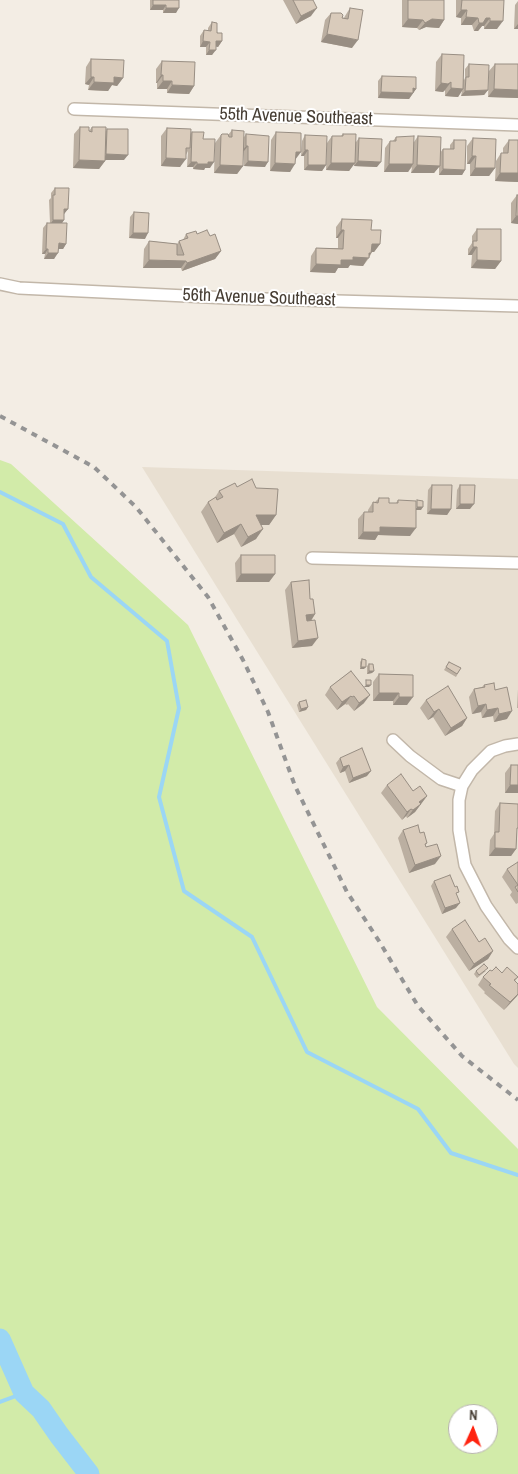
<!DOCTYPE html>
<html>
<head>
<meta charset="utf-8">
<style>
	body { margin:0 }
	#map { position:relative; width:518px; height:1474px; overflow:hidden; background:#f3ede4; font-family:"Archivo Narrow",sans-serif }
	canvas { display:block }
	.north { position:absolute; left:448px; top:1404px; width:50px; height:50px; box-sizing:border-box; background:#fff; border:1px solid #b5b1ad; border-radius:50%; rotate:2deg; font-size:14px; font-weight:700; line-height:20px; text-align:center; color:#463d33 }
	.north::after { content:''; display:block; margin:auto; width:18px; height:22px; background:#ff230f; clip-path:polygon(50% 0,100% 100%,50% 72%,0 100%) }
</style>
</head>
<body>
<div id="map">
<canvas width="518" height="1474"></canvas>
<div class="north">N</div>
</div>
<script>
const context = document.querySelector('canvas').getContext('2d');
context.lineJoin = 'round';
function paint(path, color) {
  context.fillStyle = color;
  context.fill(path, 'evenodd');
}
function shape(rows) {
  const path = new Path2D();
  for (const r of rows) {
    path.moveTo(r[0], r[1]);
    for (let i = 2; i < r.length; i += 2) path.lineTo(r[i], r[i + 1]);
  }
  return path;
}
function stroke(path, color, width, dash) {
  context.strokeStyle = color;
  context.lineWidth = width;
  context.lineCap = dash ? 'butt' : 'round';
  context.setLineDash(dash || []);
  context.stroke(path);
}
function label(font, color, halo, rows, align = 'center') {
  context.font = font + ' "Archivo Narrow",sans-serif';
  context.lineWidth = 4;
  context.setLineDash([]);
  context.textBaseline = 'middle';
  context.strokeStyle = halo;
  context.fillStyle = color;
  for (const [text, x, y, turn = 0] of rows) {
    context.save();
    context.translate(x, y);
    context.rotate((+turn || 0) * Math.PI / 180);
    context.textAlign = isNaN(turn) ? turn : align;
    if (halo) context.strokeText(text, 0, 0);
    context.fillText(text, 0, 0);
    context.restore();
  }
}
paint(shape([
	[142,467,518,479,518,1068,514,1064]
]), '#e8dfd1');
paint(shape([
	[0,460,11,464,188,625,377,1007,518,1149,518,1474,0,1474],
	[458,1414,488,1414,488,1444,458,1444]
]), '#d2eba9');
stroke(shape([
	[0,492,63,524,91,577,167,641,179,708,159,797,184,891,252,937,307,1052,418,1109,451,1153,518,1175],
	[0,1402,24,1393]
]), '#9bd6f5', 4);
stroke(shape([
	[0,1339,24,1393,41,1409,59,1435,89,1474]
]), '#9bd6f5', 21);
const street = shape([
	[74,109,518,125],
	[0,284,19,288,228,298,518,306],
	[312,558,518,563],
	[393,740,410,756,441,779,462,786],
	[518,744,505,746,491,751,472,770,462,786,459,800,459,830,465,865,486,906,509,939,518,948]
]);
stroke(street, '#c2b7a9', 14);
stroke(street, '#fff', 11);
stroke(shape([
	[0,416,94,467,136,507,208,597,243,660,268,712,295,786,347,892,379,941,418,1006,462,1056,518,1100]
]), '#949494', 4, [6, 6]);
paint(shape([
	[150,0,179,0,176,13,163,13,163,10,150,10],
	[283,0,313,0,311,16,296,24],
	[402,0,444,0,444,20,439,28,426,27,419,30,417,28,402,27],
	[456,0,504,0,497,29,484,29,484,26,482,26,478,31,474,31,472,25,461,25,461,18,456,17],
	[518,1,518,29,514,29,515,5],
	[350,8,352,48,321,42,325,20,331,13,344,18,345,16],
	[212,22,222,41,218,47,216,46,212,55,206,55,206,47,200,47,200,36,204,30,208,31,208,28],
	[442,54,464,80,465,78,465,69,469,64,488,90,484,95,461,96,462,91,458,97,445,96,445,90,443,92,435,91,436,62],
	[91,59,123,78,117,86,112,85,108,91,88,90,89,85,85,84,86,67],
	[162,61,194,86,189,94,167,93,167,89,157,89,157,83,156,83,156,69],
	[495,64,518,98,488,97,489,71],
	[382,76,416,89,409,99,378,98,378,81],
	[80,127,89,131,92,127,106,131,107,129,124,160,105,160,105,161,99,169,73,168,74,134],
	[167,128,190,134,192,132,203,139,210,168,205,168,204,170,193,169,193,167,187,167,188,151,180,167,161,166,161,136],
	[232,130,244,137,246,134,265,167,244,166,244,151,243,151,243,166,237,174,214,173,215,143,221,135,228,135],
	[276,132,295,160,290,172,270,171,271,140],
	[343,134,356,142,359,138,377,167,354,166,354,164,349,171,326,170,327,143,332,136,341,136],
	[305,135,326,165,322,171,304,170,304,156,301,156,302,141],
	[418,136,440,153,443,149,450,149,450,145,454,140,465,170,462,175,439,175,439,166,434,173,411,173,412,167,408,172,384,172,385,148,390,141,393,141,396,137,414,142],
	[473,138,495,168,489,176,470,176,470,164,467,164,467,146],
	[509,140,518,140,518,182,495,181,496,161,501,153,503,153,503,148],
	[55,188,68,209,64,214,64,220,62,223,66,244,63,249,58,249,54,259,44,259,45,254,42,254,43,228,47,223,50,223,49,200,51,198,51,193],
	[517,195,518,195,518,224,511,223,511,203],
	[134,212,145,239,129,238,130,217],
	[342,219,371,230,380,244,374,252,372,252,369,258,363,266,350,265,348,268,338,268,335,273,310,272,311,256,316,248,338,248,338,238,336,238,336,227],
	[477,229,501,261,495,269,471,268,472,255,468,255,468,249,472,243,472,236],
	[186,234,197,234,210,236,221,251,215,259,182,271,181,268,143,268,144,249,149,241,177,244,179,241,183,240],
	[432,485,451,509,447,515,427,514,428,490],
	[460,485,470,509,456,509,457,490],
	[237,487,256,488,276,515,269,525,261,525,256,539,241,547,234,534,217,543,201,512,208,502,214,499,219,491],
	[379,498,389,503,396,503,398,500,421,510,416,510,410,536,378,535,375,540,358,539,358,519,364,512,368,512,368,510,373,502,375,502],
	[241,555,275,574,269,582,236,582,235,563],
	[291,582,310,599,315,614,311,621,312,646,292,648,285,590],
	[362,659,364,669,360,669,360,662],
	[449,662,461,668,456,677,444,670],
	[369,664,374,671,372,673,367,674,367,666],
	[351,671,364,703,354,711,348,704,347,705,345,704,337,710,325,695,330,687],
	[379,674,413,675,407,705,393,705,393,701,373,701,373,682],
	[484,685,495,690,507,719,494,722,493,716,482,718,481,712,472,714,469,697,474,689,482,687],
	[518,689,518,708,517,708],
	[426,700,467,718,462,726,445,736,433,717,428,720,420,708],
	[299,702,308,707,306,710,299,712,297,705],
	[340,758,367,776,349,783,345,771,340,773,336,763],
	[511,765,518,765,518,793,505,793,505,773],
	[387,785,413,791,427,796,415,812,407,818,406,816,402,820,381,793],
	[500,803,517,834,516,849,511,856,489,856,490,840,494,834,495,811],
	[403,830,420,833,427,843,425,846,426,847,435,864,409,873,398,838],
	[518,862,518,903,516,904,510,895,512,892,502,877,507,869],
	[434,881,457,895,456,908,442,914,431,886],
	[452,929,479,942,493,951,488,959,469,971,446,937],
	[476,971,486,971,477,978,474,974],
	[492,971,502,973,518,977,515,981,518,984,518,995,504,1010,484,993,485,992,478,985,483,977]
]), '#bbafa1');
paint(shape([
	[153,5,166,5,163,10,150,10],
	[166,8,179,8,176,13,163,13],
	[317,8,311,16,296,24,301,16],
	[461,10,467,10,461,18,456,17],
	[466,17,478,18,472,25,461,25],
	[486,18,490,18,484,26,482,26,478,31,474,31,479,23],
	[408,19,423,20,417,28,402,27],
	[432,19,444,20,439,28,426,27,419,30,425,23],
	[490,21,503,21,497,29,484,29],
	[518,24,518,29,514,29],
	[327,34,358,40,352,48,321,42],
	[203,41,210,42,206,47,200,47],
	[216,41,222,41,218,47,212,46],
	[209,50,216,50,212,55,206,55],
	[161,75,163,75,157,83,156,83],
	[91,77,94,77,89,85,85,84],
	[114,77,123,78,117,86,112,85,108,91,88,90,94,82],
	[163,81,172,81,167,89,157,89],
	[451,82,445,90,443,92,435,91,441,83],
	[172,85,194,86,189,94,167,93],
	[413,88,416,89,409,99,378,98,381,92],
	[451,88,463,89,458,97,445,96],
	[494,89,518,90,518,98,488,97],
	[488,90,484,95,461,96,465,91],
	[246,146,248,146,244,151,242,151],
	[305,150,308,150,304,156,301,156],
	[296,152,301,152,295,160],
	[106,154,128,155,124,160,103,160],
	[472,156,476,156,470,164,467,164],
	[166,158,186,159,180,167,161,166],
	[79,160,105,161,99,169,73,168],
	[248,161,268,162,265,167,244,166],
	[358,161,381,162,377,167,354,166],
	[191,162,197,162,193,167,187,167],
	[208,162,214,162,210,168,205,168,204,170,193,169,197,164],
	[275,163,295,164,290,172,270,171],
	[331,163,355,163,349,171,326,170],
	[389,164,413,164,408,172,384,172],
	[220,165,243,166,237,174,214,173],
	[308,165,326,165,322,171,304,170],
	[417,165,440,166,434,173,411,173],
	[475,168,495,168,489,176,470,176],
	[443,169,465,170,462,175,439,175],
	[500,173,518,173,518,182,495,181],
	[64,209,68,209,64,214],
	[516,216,518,216,518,224,511,223],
	[53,220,64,220,60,226,50,225],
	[341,230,344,230,338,238,336,238],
	[133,233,148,233,145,239,129,238],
	[59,243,66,244,63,249,55,249],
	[372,244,380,244,374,252,366,252],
	[473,247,477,247,472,255,468,255],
	[46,249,48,249,45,254,42,254],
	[221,251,215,259,182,271,187,263],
	[48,253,58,253,54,259,44,259],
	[369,253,371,253,363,266,350,265,348,268,338,268,335,273,310,272,316,264,341,260],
	[149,260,186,261,181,268,143,268],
	[477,260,501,261,495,269,471,268],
	[460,504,474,504,470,509,456,509],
	[417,507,423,507,421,510,415,510],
	[431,509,451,509,447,515,427,514],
	[256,515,276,515,269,525,249,525],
	[241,524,234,534,217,543,224,533],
	[380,527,416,528,410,536,378,535,375,540,358,539,363,532],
	[263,529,256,539,241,547,248,537],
	[241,574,275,574,269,582,236,582],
	[315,614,310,622,300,623,306,615],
	[318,638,312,646,292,648,298,641],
	[361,667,366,667,364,669,360,669],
	[369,671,374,671,372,673,367,674],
	[366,685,371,685,369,687,364,687],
	[379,693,399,693,393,701,373,701],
	[370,695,364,703,354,711,359,703],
	[351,696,345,704,337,710,342,702],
	[399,697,413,697,407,705,393,705],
	[486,704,481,712,472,714,478,706],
	[308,707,306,710,299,712,301,709],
	[498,708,493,716,482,718,487,710],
	[439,709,433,717,428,720,434,712],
	[512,711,507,719,494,722,499,714],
	[467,718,462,726,445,736,451,728],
	[349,765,345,771,340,773,343,767],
	[371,771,367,776,349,783,353,778],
	[510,785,518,785,518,793,505,793],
	[427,796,415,812,407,818,419,802],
	[411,809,406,816,402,820,407,812],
	[495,848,516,849,511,856,489,856],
	[441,856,435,864,409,873,415,865],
	[460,903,456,908,442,914,445,908],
	[493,951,488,959,469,971,474,964],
	[518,994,517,996,504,1010,510,1002]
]), '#988e83');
const building = shape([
	[153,0,179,0,179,8,166,8,166,5,153,5,153,0],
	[293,0,313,0,317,8,301,16,293,0],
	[408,0,444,0,444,20,432,19,425,23,423,20,408,19,408,0],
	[462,0,504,0,503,21,490,21,490,18,486,18,483,23,479,23,478,18,466,17,467,10,461,10,462,0],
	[350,8,363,10,358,40,327,34,331,13,341,13,343,15,342,18,348,19,350,8],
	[212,22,217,23,217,33,222,33,222,41,216,41,216,50,209,50,210,42,203,41,204,30,211,31,212,22],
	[442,54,464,55,463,89,451,88,451,82,448,84,441,83,442,54],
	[91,59,124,60,123,78,114,77,114,83,94,82,94,77,91,77,91,59],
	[162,61,195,62,194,86,172,85,172,81,163,81,163,75,161,75,162,61],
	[469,64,489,65,488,90,465,91,466,77,469,77,469,64],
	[495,64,518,64,518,90,494,89,495,64],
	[382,76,416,77,416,89,413,88,413,93,381,92,382,76],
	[80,127,89,127,89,131,92,132,92,127,106,127,105,161,79,160,80,127],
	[167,128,191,129,190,148,186,148,186,159,166,158,167,128],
	[107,129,128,129,128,155,106,154,107,129],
	[232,130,244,131,243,166,220,165,221,135,222,134,228,134,229,137,232,137,232,130],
	[192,132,204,132,203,139,215,139,214,162,208,162,208,164,197,164,197,162,191,162,192,132],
	[276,132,301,133,301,152,296,152,295,164,275,163,276,132],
	[246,134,269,136,268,162,248,161,248,146,246,146,246,134],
	[343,134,356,134,355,163,331,163,332,136,343,136,343,134],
	[305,135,327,136,326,165,308,165,308,150,305,150,305,135],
	[414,136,413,164,389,164,390,141,396,141,396,137,414,136],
	[418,136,441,137,440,166,417,165,418,136],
	[359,138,382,139,381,162,358,161,359,138],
	[473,138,496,139,495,168,475,168,476,156,472,156,473,138],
	[454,140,466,140,465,170,443,169,443,149,454,149,454,140],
	[509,140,518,140,518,173,500,173,501,153,508,153,509,140],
	[55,188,69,188,68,209,64,209,64,220,53,220,53,195,55,195,55,188],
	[517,195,518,195,518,216,516,216,517,195],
	[134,212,149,213,148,233,133,233,134,212],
	[342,219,372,220,371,230,381,230,380,244,372,244,371,253,369,253,369,258,353,257,353,260,341,260,341,265,316,264,316,248,343,249,344,230,341,230,342,219],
	[47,223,67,223,66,244,59,243,58,253,48,253,48,249,46,249,47,223],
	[477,229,501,229,501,261,477,260,477,247,473,247,473,241,477,241,477,229],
	[207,230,210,236,215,234,221,251,187,263,186,261,149,260,149,241,177,244,177,255,184,255,179,241,188,238,186,234,196,231,197,234,207,230],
	[252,479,256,488,278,489,276,515,256,515,263,529,248,537,241,524,224,533,208,502,216,497,217,500,223,497,219,491,235,483,237,487,252,479],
	[432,485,452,485,451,509,431,509,432,485],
	[460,485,475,485,474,504,460,504,460,485],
	[379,498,389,498,389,503,398,503,398,500,416,501,416,528,380,527,380,532,363,532,364,512,373,512,373,502,378,503,379,498],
	[417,500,423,501,423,507,417,507,417,500],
	[241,555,275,555,275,574,241,574,241,555],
	[309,580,310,599,313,599,315,614,306,615,307,621,315,620,318,638,298,641,291,582,309,580],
	[362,659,366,660,366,667,361,667,362,659],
	[449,662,461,668,457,674,446,667,449,662],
	[369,664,373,664,374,671,369,671,369,664],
	[351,671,370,695,359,703,354,696,352,697,351,696,342,702,330,687,351,671],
	[379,674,413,675,413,697,399,697,399,693,379,693,379,674],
	[366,680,371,680,371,685,366,685,366,680],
	[494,683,495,690,507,687,512,711,499,714,498,708,487,710,486,704,478,706,474,689,485,687,484,685,494,683],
	[448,686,467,718,451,728,439,709,434,712,426,700,448,686],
	[306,700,308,707,301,709,299,702,306,700],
	[362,748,371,771,353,778,349,765,343,767,340,758,362,748],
	[511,765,518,765,518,785,510,785,511,765],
	[401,774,413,791,420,786,427,796,419,802,421,804,413,810,411,809,407,812,387,785,401,774],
	[500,803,518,804,518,828,517,828,516,849,495,848,495,832,499,832,500,803],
	[418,825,420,833,424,832,427,843,425,844,426,847,437,844,441,856,415,865,403,830,418,825],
	[518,862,518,892,515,887,518,885,507,869,518,862],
	[450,875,455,887,457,886,459,892,456,893,460,903,445,908,434,881,450,875],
	[465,920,479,942,485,938,493,951,474,964,452,929,465,920],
	[484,964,488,968,479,975,476,971,484,964],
	[496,967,502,973,507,967,518,977,514,980,518,984,518,994,510,1002,489,985,491,984,483,977,490,970,492,971,496,967]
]);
paint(building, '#d9cbbb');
stroke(building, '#988e83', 1);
label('18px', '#463d33', '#fff', [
	["55th Avenue Southeast",296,117,2],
	["56th Avenue Southeast",259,298,2]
]);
</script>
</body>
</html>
